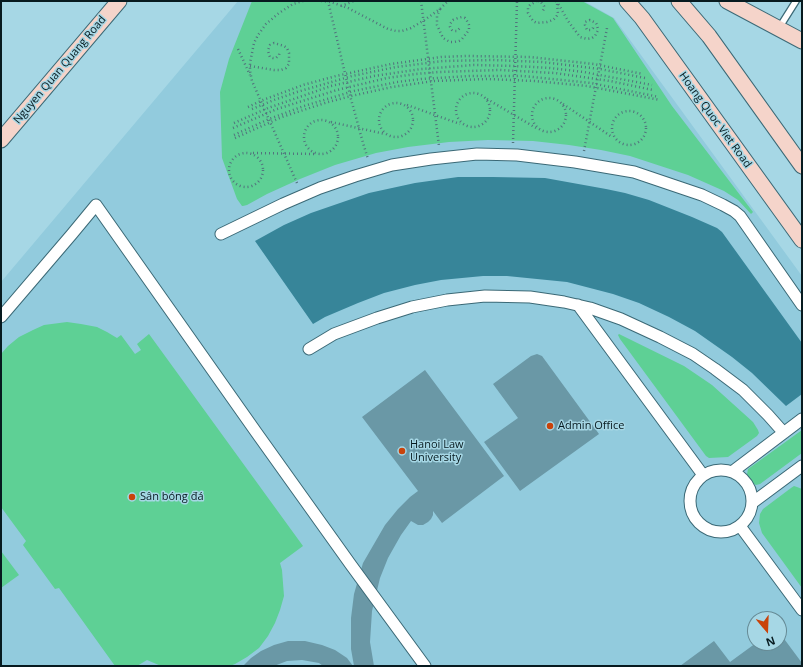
<!DOCTYPE html>
<html>
<head>
<meta charset="utf-8">
<style>
	body { margin:0 }
	#map { position:relative; width:803px; height:667px; overflow:hidden; background:#a6d7e5; font-family:"Open Sans",sans-serif }
	canvas { display:block }
	.frame { position:absolute; inset:0; border:2px solid #071a1f; pointer-events:none }
	.north { position:absolute; left:747px; top:611px; width:40px; height:40px; box-sizing:border-box; background:#a6d7e5; border:1px solid #668b96; border-radius:50%; rotate:161deg; font-size:11px; font-weight:700; line-height:16px; text-align:center; color:#071a1f }
	.north::after { content:''; display:block; margin:auto; width:14px; height:18px; background:#c9430a; clip-path:polygon(50% 0,100% 100%,50% 72%,0 100%) }
</style>
</head>
<body>
<div id="map">
<canvas width="803" height="667"></canvas>
<div class="frame"></div>
<div class="north">N</div>
</div>
<script>
const context = document.querySelector('canvas').getContext('2d');
context.lineJoin = 'round';
function paint(path, color) {
  context.fillStyle = color;
  context.fill(path, 'evenodd');
}
function shape(rows) {
  const path = new Path2D();
  for (const r of rows) {
    if (r.length === 3) {
      path.moveTo(r[0] + r[2], r[1]);
      path.arc(r[0], r[1], r[2], 0, 2 * Math.PI);
      continue;
    }
    path.moveTo(r[0], r[1]);
    for (let i = 2; i < r.length; i += 2) path.lineTo(r[i], r[i + 1]);
  }
  return path;
}
function stroke(path, color, width, dash) {
  context.strokeStyle = color;
  context.lineWidth = width;
  context.lineCap = dash ? 'butt' : 'round';
  context.setLineDash(dash || []);
  context.stroke(path);
}
function label(font, color, halo, rows, align = 'center') {
  context.font = font + ' "Open Sans",sans-serif';
  context.lineWidth = 3;
  context.setLineDash([]);
  context.textBaseline = 'middle';
  context.strokeStyle = halo;
  context.fillStyle = color;
  for (const [text, x, y, turn = 0] of rows) {
    context.save();
    context.translate(x, y);
    context.rotate((+turn || 0) * Math.PI / 180);
    context.textAlign = isNaN(turn) ? turn : align;
    if (halo) context.strokeText(text, 0, 0);
    context.fillText(text, 0, 0);
    context.restore();
  }
}
paint(shape([
	[238,1,584,1,614,18,802,276,802,666,1,666,1,282],
	[755,619,779,619,779,643,755,643]
]), '#92cbdd');
paint(shape([
	[252,1,582,1,613,18,615,21,672,106,753,212,751,214,738,200,724,191,688,175,630,156,601,150,569,145,533,141,488,140,449,142,408,147,376,153,335,165,300,179,267,194,247,205,243,206,242,206,237,199,222,158,220,92,229,59],
	[67,322,81,324,97,327,107,332,117,338,121,335,135,354,141,350,137,344,149,334,303,546,280,563,282,570,284,596,280,610,275,623,268,636,259,648,247,657,235,664,230,666,161,666,147,660,137,666,115,666,59,588,55,589,23,545,26,541,1,507,1,354,8,346,19,337,33,330,44,325],
	[619,334,684,366,712,385,753,422,758,430,759,433,757,436,728,457,709,458,706,456,620,339,618,335],
	[802,430,802,453,760,484,756,485,752,483,747,474,748,469],
	[794,486,797,487,802,489,802,588,762,533,759,523,760,514,763,509,791,488],
	[1,551,19,575,1,588]
]), '#5ed095');
paint(shape([
	[458,177,493,177,545,178,606,189,625,193,649,200,692,217,717,228,722,232,802,343,802,394,786,406,752,373,732,357,695,331,669,317,639,303,613,294,567,282,507,276,483,276,441,280,415,285,384,293,358,303,325,317,313,324,255,241,284,225,311,213,369,193,415,183]
]), '#378599');
paint(shape([
	[537,354,542,356,599,434,520,491,484,442,518,418,493,384,531,356],
	[425,370,504,476,442,523,433,511,433,515,431,519,428,522,423,525,418,525,411,521,401,535,388,558,380,578,372,611,370,642,374,666,354,666,351,649,351,618,354,594,363,563,385,525,398,509,410,497,418,491,362,417],
	[779,632,802,663,802,666,680,666,714,641,730,662,756,643,779,643],
	[288,641,305,641,322,645,335,650,347,658,353,666,323,666,319,663,302,660,287,661,274,666,243,666,251,658,261,651,274,645]
]), '#6a98a6');
const lane = shape([
	[779,28,796,1]
]);
const street = shape([
	[221,234,283,204,320,188,355,176,392,165,431,159,477,154,517,155,575,162,634,172,702,195,723,205,734,211,740,216,802,305],
	[578,305,703,475],
	[1,317,72,234,96,205,256,432,351,565,425,666],
	[309,349,334,334,377,318,412,307,447,300,485,296,530,297,564,302,590,308,621,319,660,337,693,354,715,369,743,390,768,415,784,433],
	[721,501,31],
	[732,472,802,419],
	[752,503,802,466],
	[740,526,802,610]
]);
const secondary = shape([
	[627,1,642,18,802,240],
	[679,1,709,36,802,166],
	[727,1,802,41],
	[1,140,119,1]
]);
stroke(lane, '#3b6976', 8);
stroke(street, '#3b6976', 13);
stroke(secondary, '#3b6976', 17);
stroke(shape([
	[321,1,331,2,348,8,388,29,396,31,402,31,411,28,423,21,440,9,448,1],
	[328,1,351,99,363,143,368,159],
	[421,1,439,146],
	[537,1,530,5,528,8,528,13,533,21,537,23,547,22,553,20,556,17,558,14,557,3],
	[538,1,540,1,544,6,544,9,542,12],
	[556,1,559,5,568,21,580,37,587,39,592,38,595,36,598,30,597,25,596,23,590,20,585,22,585,25,587,30,591,30,593,28,593,26],
	[341,6,354,1],
	[440,9,437,16,437,25,443,38,450,42,454,42,459,41,462,39,469,30,469,25,467,21,465,18,462,17,458,18,453,20,450,24,450,27,452,30,454,31,457,31,461,27],
	[238,49,250,75],
	[250,66,274,70,281,70,286,68,289,64,289,53,287,48,284,46,274,43,270,45,268,50,269,55,270,57,273,58,276,58,279,55,280,51],
	[473,110,17],
	[549,115,17],
	[487,99,536,128],
	[396,120,17],
	[563,104,612,137],
	[407,105,460,124],
	[248,107,263,100,303,85,336,76,391,64,441,57,466,56,530,57,594,64,643,74],
	[252,109,274,100,297,92,352,76,396,67,443,61,494,60,542,62,600,69,645,78],
	[629,128,17],
	[321,137,17],
	[331,122,385,134],
	[234,123,268,108,331,86,374,76,421,69,474,65,515,66,550,68,584,72,652,85],
	[233,128,277,109,337,90,387,78,416,74,438,72,500,70,555,73,610,81,653,90],
	[234,135,269,119,304,106,354,91,397,82,421,79,470,76,523,76,591,83,659,97],
	[235,138,282,117,328,102,351,96,392,87,434,81,487,79,534,81,587,86,660,100],
	[513,143,517,1],
	[584,151,607,28],
	[246,170,17],
	[253,153,314,154],
	[297,183,252,81,250,71,250,63,254,43,258,35,266,24,279,13,293,4,303,1]
]), '#52737d', 2.5, [1, 3]);
stroke(lane, '#fff', 5.5);
stroke(street, '#fff', 11);
stroke(secondary, '#f5d4ca', 15);
for (const [x, y, r, color] of [
	[550,426,4,"#c9430a"],
	[402,451,4,"#c9430a"],
	[132,497,4,"#c9430a"]
]) {
  const dot = new Path2D();
  dot.arc(x, y, r, 0, 2 * Math.PI);
  context.fillStyle = color;
  context.fill(dot);
  stroke(dot, '#a6d7e5', 1.5);
}
label('11px', '#071a1f', '#a6d7e5', [
	["Nguyen Quan Quang Road",60,70,-50],
	["Hoang Quoc Viet Road",715,120,54]
]);
label('11px', '#071a1f', '#a6d7e5', [
	["Admin Office",558,426],
	["Hanoi Law",410,445],
	["University",410,458],
	["Sân bóng đá",140,497]
], 'left');
</script>
</body>
</html>
